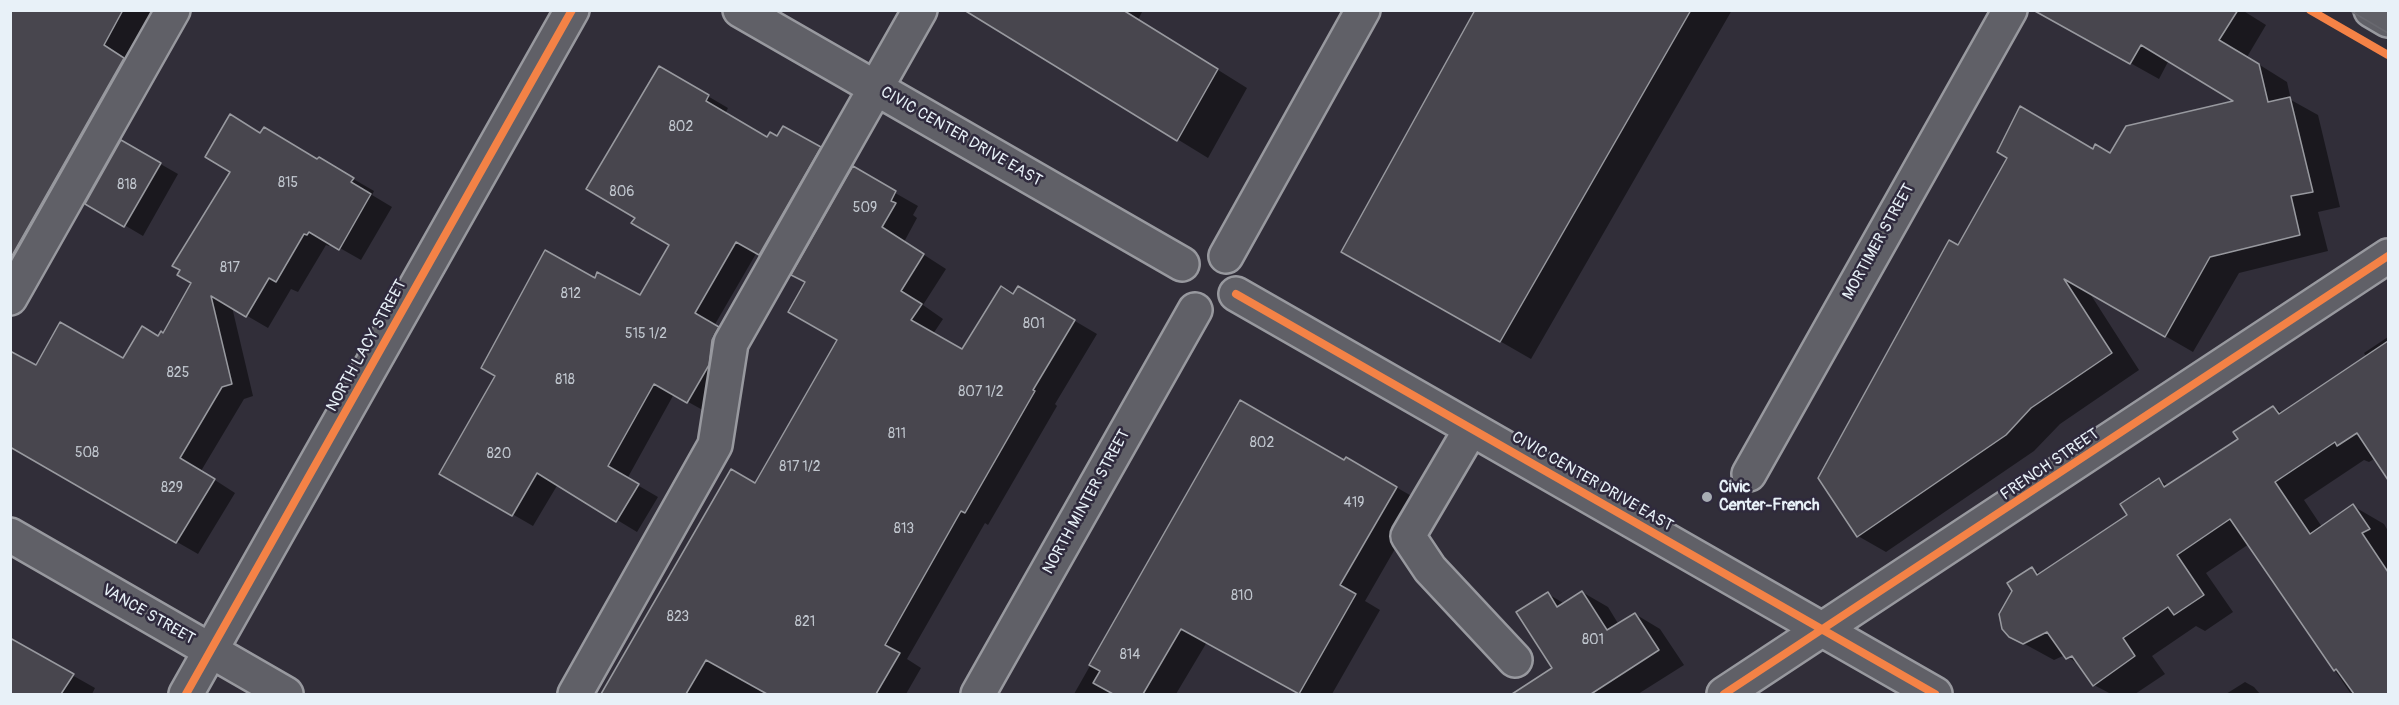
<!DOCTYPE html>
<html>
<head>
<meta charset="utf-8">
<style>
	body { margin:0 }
	#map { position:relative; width:2399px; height:705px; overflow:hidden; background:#312e39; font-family:Pangolin,sans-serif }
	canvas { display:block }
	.frame { position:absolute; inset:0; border:12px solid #e8f1f8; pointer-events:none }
</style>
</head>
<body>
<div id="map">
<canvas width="2399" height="705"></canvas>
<div class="frame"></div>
</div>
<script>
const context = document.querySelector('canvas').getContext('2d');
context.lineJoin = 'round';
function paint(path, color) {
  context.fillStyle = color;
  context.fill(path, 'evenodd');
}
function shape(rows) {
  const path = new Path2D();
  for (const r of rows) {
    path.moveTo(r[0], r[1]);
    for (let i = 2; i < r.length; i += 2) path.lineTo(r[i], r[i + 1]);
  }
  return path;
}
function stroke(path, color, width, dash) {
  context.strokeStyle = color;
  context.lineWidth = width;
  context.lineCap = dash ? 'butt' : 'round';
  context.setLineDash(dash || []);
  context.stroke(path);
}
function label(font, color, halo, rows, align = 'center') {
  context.font = font + ' Pangolin,sans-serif';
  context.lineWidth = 5;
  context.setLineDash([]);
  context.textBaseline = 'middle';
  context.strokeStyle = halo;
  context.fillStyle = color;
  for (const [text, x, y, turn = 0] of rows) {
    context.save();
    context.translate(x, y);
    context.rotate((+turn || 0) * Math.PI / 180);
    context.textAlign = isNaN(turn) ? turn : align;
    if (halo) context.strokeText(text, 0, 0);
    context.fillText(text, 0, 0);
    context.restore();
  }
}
paint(shape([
	[10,10,146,10,154,15,18,303,17,314,10,311],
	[967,10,1143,10,1138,20,1247,88,1208,158],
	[1477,10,1732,10,1531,359,1343,251],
	[2080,10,2242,10,2266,25,2247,57,2287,82,2291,100,2318,115,2340,207,2318,212,2328,251,2239,273,2193,352,2089,292,2139,370,2060,424,2034,451,1886,552,1858,536,1959,247,2094,151,2111,155,2237,101,2169,60,2159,79,2098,45],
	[660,68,728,108,725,114,767,138,778,138,820,148,840,160,780,266,757,252,714,326,738,340,708,413,674,394,627,479,658,497,637,532,558,484,533,526,441,473,595,280,640,297,671,245,637,217],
	[261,134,318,161,319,159,374,191,372,195,392,207,361,260,331,243,329,246,326,245,298,292,291,289,268,328,232,307,253,396,244,399,201,471,235,493,198,554,10,446,37,368,124,360,163,335,193,283],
	[122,142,178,174,143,236,87,203],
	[853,169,918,206,913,215,917,218,904,242,946,269,923,305,943,319,933,334,963,351,1014,295,1041,301,1097,334,1055,404,1057,406,988,525,985,523,907,659,921,668,906,694,602,694,731,471,755,485,839,340,807,282],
	[2388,337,2388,474,2376,458,2369,462,2364,460,2304,500,2322,527,2353,506,2384,524,2388,531,2388,694,2351,694,2249,544,2206,573,2233,612,2205,631,2196,626,2152,656,2165,674,2135,694,2111,694,2094,685,2081,666,2065,655,2054,660,2010,636,2032,569,2041,574,2129,515,2159,480,2169,486,2240,439,2273,407,2283,413,2367,358,2364,353],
	[1240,402,1345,462,1347,459,1422,502,1365,601,1380,610,1332,694,1298,694,1207,642,1176,694,1074,694],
	[1582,592,1608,607,1619,625,1635,614,1660,629,1684,665,1638,694,1534,694,1528,686,1554,669,1548,594,1565,604],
	[17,644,95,688,92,694,10,694,10,656],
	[2245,682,2254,687,2260,694,2226,694]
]), '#0007');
const building = shape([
	[10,10,123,10,104,45,124,58,10,259,10,10],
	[964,10,1123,10,1218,69,1177,141,964,10],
	[1475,10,1691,10,1500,342,1341,252,1475,10],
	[2033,10,2238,10,2219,40,2259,64,2268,102,2290,97,2313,192,2291,196,2300,235,2210,257,2165,337,2064,279,2112,353,2031,408,2006,435,1857,537,1818,478,1949,240,1958,245,2007,158,1997,152,2020,106,2093,149,2095,144,2110,153,2126,126,2233,101,2141,45,2130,64,2033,10],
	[659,66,709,95,706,101,767,137,770,132,777,136,783,126,821,147,759,255,736,242,695,313,719,327,712,340,709,365,687,403,654,384,608,466,639,484,616,522,537,473,512,516,439,474,495,376,481,368,545,250,595,278,597,272,640,295,669,245,631,223,635,218,586,189,659,66],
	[230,114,260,133,264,127,317,159,319,157,354,178,351,182,371,194,339,250,309,232,307,235,304,234,276,282,269,278,246,317,211,296,232,384,222,387,180,458,215,479,176,543,10,447,10,351,36,365,60,322,123,358,142,326,158,336,161,331,163,333,191,283,177,275,180,270,172,266,230,172,205,157,230,114],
	[121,140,161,163,124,227,85,204,121,140],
	[853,166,896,191,891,201,896,203,882,227,924,254,901,291,922,304,911,320,962,349,1001,286,1013,294,1018,286,1075,320,1033,390,1035,391,965,513,961,511,885,645,900,653,876,694,767,694,706,660,686,694,601,694,731,469,755,483,837,340,788,312,805,282,791,275,853,166],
	[2388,341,2388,480,2357,433,2337,446,2335,442,2275,482,2310,534,2353,504,2370,529,2362,533,2388,572,2388,694,2354,694,2336,669,2334,671,2230,519,2177,555,2204,595,2174,615,2168,607,2123,638,2135,656,2093,686,2072,656,2066,659,2047,632,2023,644,2009,637,2002,629,1999,614,2012,591,2007,583,2032,567,2037,575,2127,515,2120,504,2159,478,2164,487,2238,439,2233,432,2273,406,2279,414,2388,341],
	[1240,400,1344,460,1346,457,1397,487,1340,585,1356,594,1299,694,1181,629,1143,694,1113,694,1093,683,1100,671,1089,665,1240,400],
	[1582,591,1607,630,1635,613,1659,650,1591,694,1512,694,1552,668,1516,612,1548,592,1557,607,1582,591],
	[10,638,74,674,61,694,10,694,10,638]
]);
paint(building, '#48464e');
stroke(building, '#98999f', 1.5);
const minor = shape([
	[740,10,1182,264],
	[1226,256,1363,10],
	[1236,294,1935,694],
	[10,298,173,10],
	[1471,429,1408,536,1430,569,1515,660],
	[1749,474,2010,10],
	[10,535,286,694],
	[186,694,572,10],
	[575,694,715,445,731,343,920,10],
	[978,694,1195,310],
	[1724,694,2388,256]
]);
const major = shape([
	[2371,10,2388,20]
]);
stroke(minor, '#98999f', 38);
stroke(major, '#98999f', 38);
stroke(minor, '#606067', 33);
stroke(major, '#606067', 33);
stroke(shape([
	[2349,10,2388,33]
]), '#68686f', 1.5);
stroke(shape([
	[2310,10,2388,55],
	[1236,294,1935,694],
	[186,694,572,10],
	[1724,694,2388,256]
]), '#f48246', 8);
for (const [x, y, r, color] of [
	[1707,497,6,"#a8adb5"]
]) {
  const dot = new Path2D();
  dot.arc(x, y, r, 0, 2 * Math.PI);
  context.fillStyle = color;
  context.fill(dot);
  stroke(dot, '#2f2a3d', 2);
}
label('14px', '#c0c6ce', null, [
	["802",681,127],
	["815",288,183],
	["818",127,185],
	["806",622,192],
	["509",865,208],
	["817",230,268],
	["812",571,294],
	["801",1034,324],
	["515 1/2",646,334],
	["825",178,373],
	["818",565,380],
	["807 1/2",981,392],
	["811",897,434],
	["802",1262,443],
	["508",87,453],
	["820",499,454],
	["817 1/2",800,467],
	["829",172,488],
	["419",1354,503],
	["813",904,529],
	["810",1242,596],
	["823",678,617],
	["821",805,622],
	["801",1593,640],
	["814",1130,655]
]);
label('16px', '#e8f1f8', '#2f2a3d', [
	["CIVIC CENTER DRIVE EAST",961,137,30],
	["MORTIMER STREET",1879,242,-61],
	["NORTH LACY STREET",367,346,-61],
	["FRENCH STREET",2050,465,-34],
	["CIVIC CENTER DRIVE EAST",1592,482,30],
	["NORTH MINTER STREET",1087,502,-61],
	["VANCE STREET",148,615,30]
]);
label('bold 16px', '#e8f1f8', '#2f2a3d', [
	["Civic",1719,488],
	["Center-French",1719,506]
], 'left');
</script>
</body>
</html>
